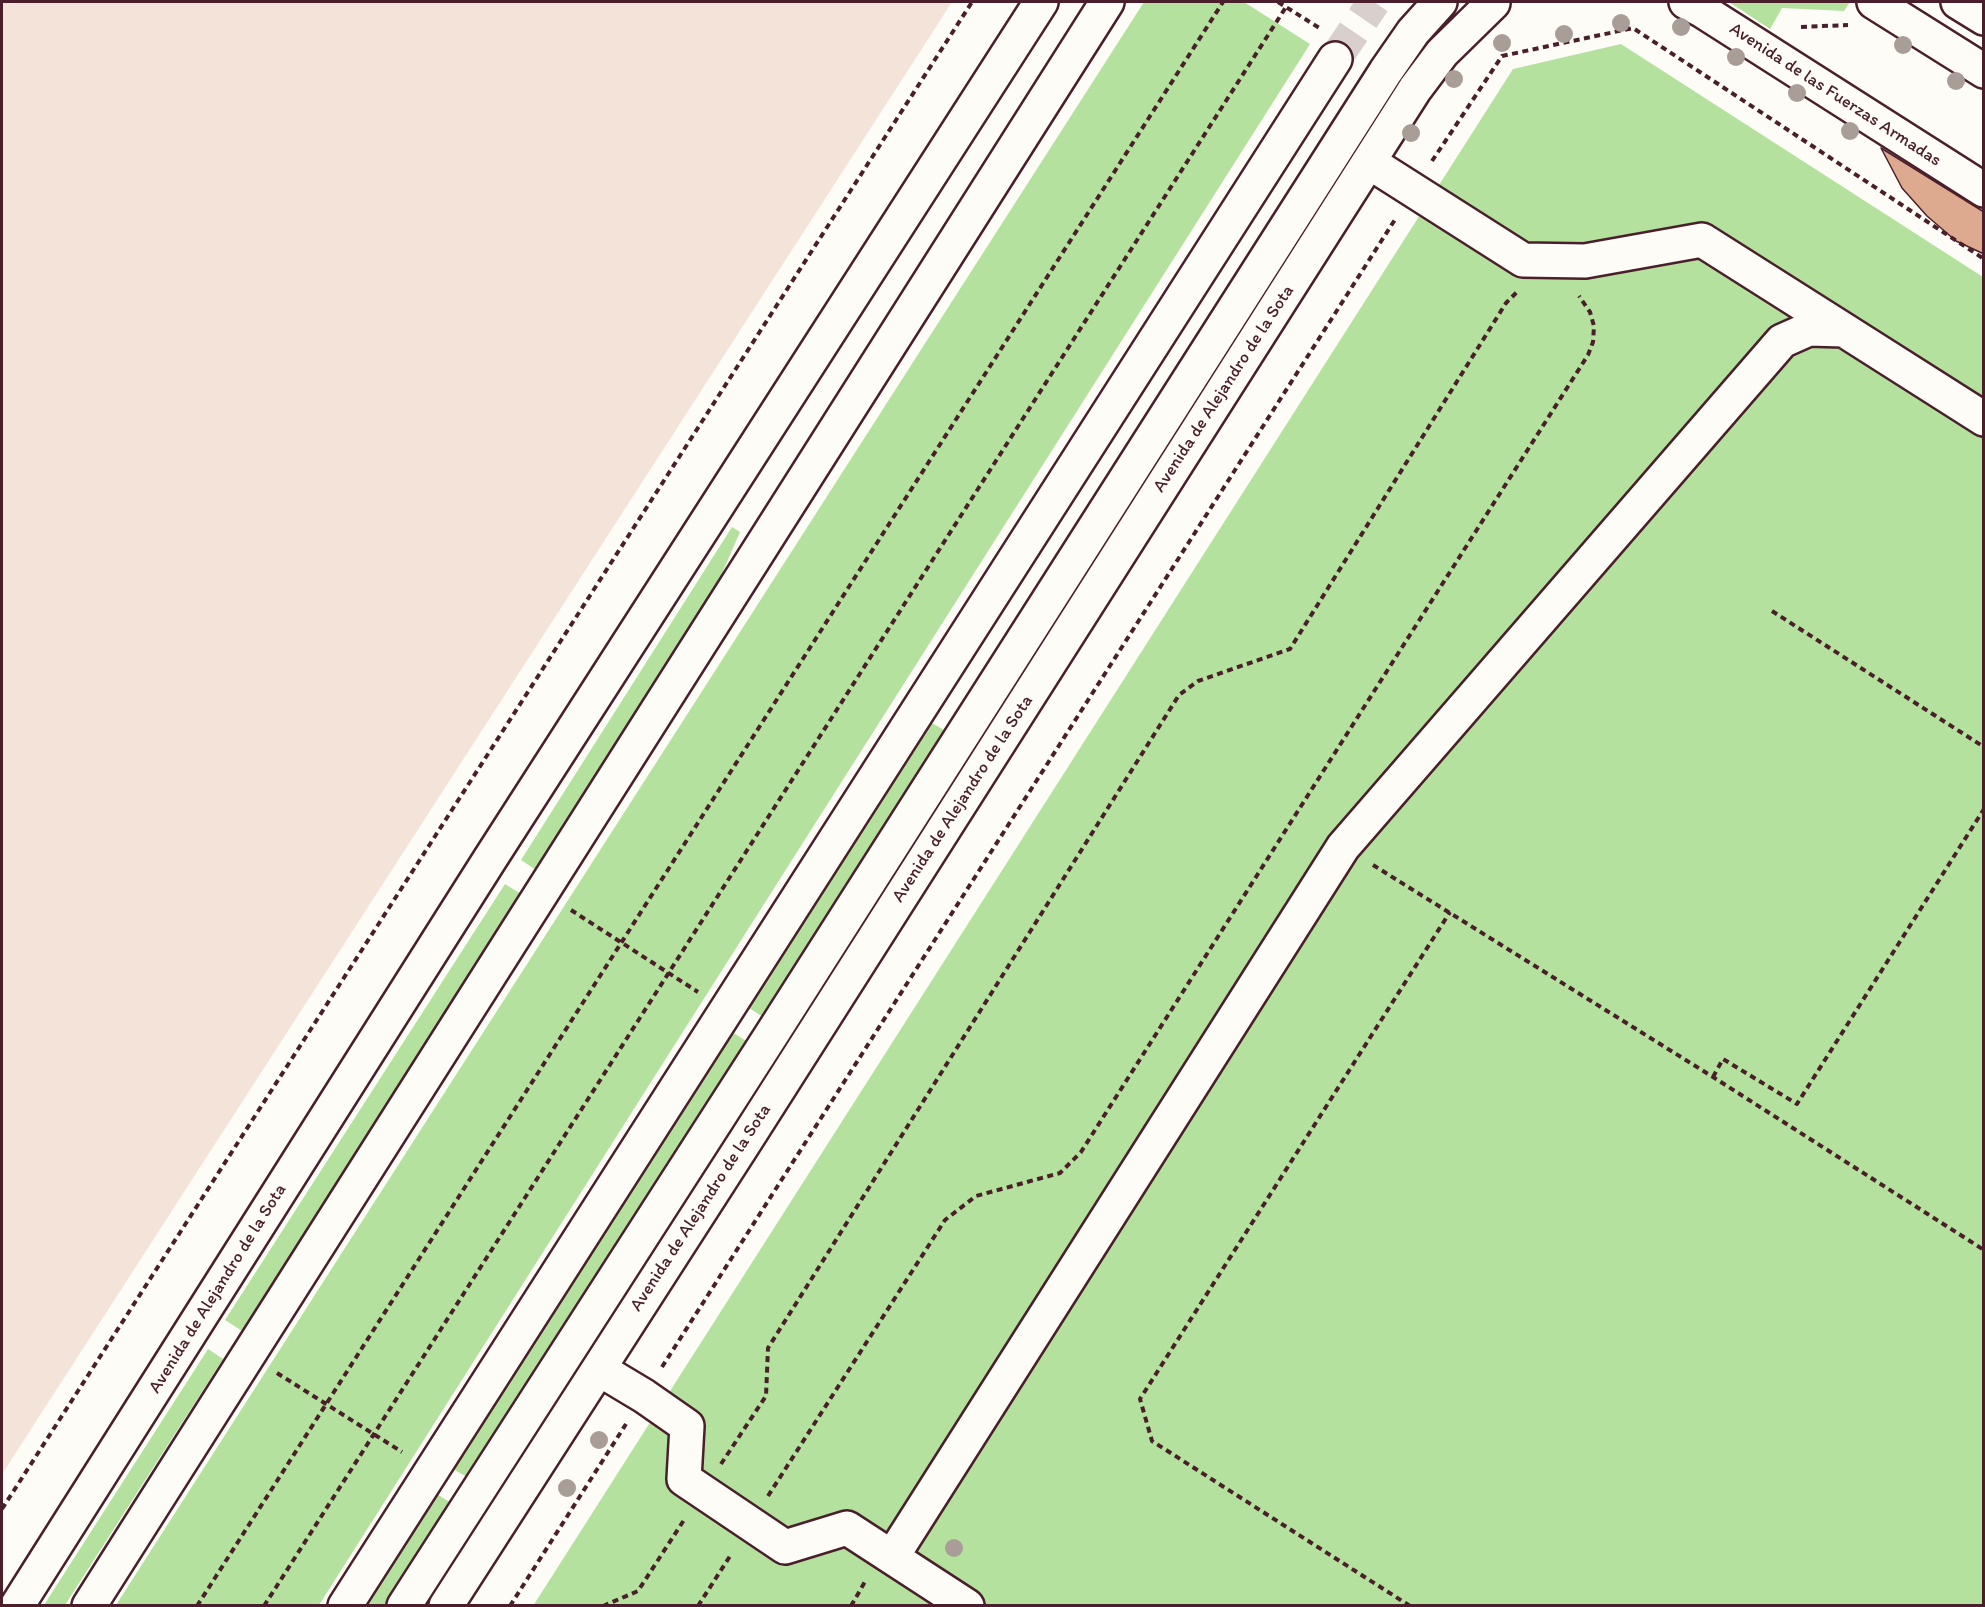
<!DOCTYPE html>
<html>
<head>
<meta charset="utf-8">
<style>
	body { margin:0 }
	#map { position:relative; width:1985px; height:1607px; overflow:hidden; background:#fdfcf7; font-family:Itim,sans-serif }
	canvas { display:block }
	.frame { position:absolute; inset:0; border:3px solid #4a1f2b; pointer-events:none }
</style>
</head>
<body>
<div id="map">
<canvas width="1985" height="1607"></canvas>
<div class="frame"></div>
</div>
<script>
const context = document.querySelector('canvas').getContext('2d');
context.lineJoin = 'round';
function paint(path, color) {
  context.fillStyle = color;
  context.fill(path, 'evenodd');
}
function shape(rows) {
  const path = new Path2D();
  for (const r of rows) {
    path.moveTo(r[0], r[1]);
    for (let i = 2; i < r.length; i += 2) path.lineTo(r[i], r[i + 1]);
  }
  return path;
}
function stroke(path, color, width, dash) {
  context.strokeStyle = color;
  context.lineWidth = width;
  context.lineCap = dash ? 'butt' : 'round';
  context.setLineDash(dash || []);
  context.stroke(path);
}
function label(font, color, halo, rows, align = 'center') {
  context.font = font + ' Itim,sans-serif';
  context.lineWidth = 6;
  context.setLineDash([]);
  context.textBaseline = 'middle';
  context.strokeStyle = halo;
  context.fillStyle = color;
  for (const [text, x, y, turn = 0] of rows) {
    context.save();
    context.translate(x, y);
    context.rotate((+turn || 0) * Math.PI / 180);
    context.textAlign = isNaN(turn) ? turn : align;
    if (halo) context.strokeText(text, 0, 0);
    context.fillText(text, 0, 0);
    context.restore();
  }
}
paint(shape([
	[2,2,952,2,2,1474]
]), '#f3e3d8');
paint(shape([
	[1144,2,1244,2,1310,44,319,1605,116,1605],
	[1729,2,1850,2,1844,11,1782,8,1770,29],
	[1621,44,1983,277,1983,1605,533,1606,1513,69],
	[1369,117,1375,120,792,1035,786,1032],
	[732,527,740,532,716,587,536,870,521,860],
	[932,723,949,733,766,1019,749,1008],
	[505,884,521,894,242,1331,225,1320],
	[732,1032,751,1044,472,1480,453,1469],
	[770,1055,777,1060,497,1495,490,1490],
	[208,1349,223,1359,65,1605,44,1605],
	[434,1492,454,1505,390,1605,363,1606]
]), '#b5e19e');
const building = shape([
	[1881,148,1984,212,1984,254,1956,241,1927,216,1902,188,1881,148]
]);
paint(building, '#ddaa90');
stroke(building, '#4a1f2b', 1.5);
stroke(shape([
	[1335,59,1374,2]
]), '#d9d0ce', 33, [33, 16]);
const minor = shape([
	[1686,2,1703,11,1984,190],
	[1874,2,1984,71],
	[1958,2,1984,18],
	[1369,162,1523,260,1585,261,1702,240,1844,330],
	[599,1369,644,1396,687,1426,684,1479,785,1547,847,1528,967,1606],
	[892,1557,1343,847,1782,341,1809,329,1844,330,1984,419],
	[17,1606,490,859,1041,2],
	[404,1606,770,1037,1386,71,1413,32,1440,2],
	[446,1606,744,1143,1415,89,1442,53,1493,3]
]);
const major = shape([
	[89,1606,1107,2],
	[345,1606,1335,59]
]);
stroke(minor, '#4a1f2b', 38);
stroke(major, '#4a1f2b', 38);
stroke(shape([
	[1278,2,1321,29],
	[1801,27,1848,25],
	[1432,161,1502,56,1633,28,1984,259],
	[1772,611,1984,747],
	[1373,865,1713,1077,1984,1250],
	[571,910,698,992],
	[1713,1077,1723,1059,1797,1104,1984,809],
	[662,1367,1396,218],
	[277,1373,402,1452],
	[721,1464,766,1396,768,1348,1179,695,1198,681,1290,649,1506,303,1517,292],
	[768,1496,945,1220,976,1196,1060,1173,1081,1152,1588,355,1593,342,1594,326,1590,312,1579,296],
	[2,1509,972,2],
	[197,1606,1223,2],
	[264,1606,1286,7],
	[510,1606,626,1424],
	[603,1606,638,1591,684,1520],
	[698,1606,732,1553],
	[851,1606,866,1580],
	[1410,1606,1152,1441,1140,1399,1450,912]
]), '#4a1f2b', 4, [6, 4.5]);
stroke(minor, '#fdfcf7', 33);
stroke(major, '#fdfcf7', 33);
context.fillStyle = '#a99d97';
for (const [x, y] of [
	[1621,23],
	[1681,27],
	[1564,34],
	[1502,43],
	[1903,45],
	[1736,57],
	[1454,79],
	[1956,81],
	[1797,93],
	[1850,131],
	[1411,133],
	[599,1440],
	[567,1488],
	[954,1548]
]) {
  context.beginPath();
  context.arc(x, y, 9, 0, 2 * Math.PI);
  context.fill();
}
label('18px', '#4a1f2b', '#fdfcf7', [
	["Avenida de las Fuerzas Armadas",1835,95,33],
	["Avenida de Alejandro de la Sota",1224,389,-57],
	["Avenida de Alejandro de la Sota",963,799,-57],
	["Avenida de Alejandro de la Sota",701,1208,-57],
	["Avenida de Alejandro de la Sota",218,1289,-58]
]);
</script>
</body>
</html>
